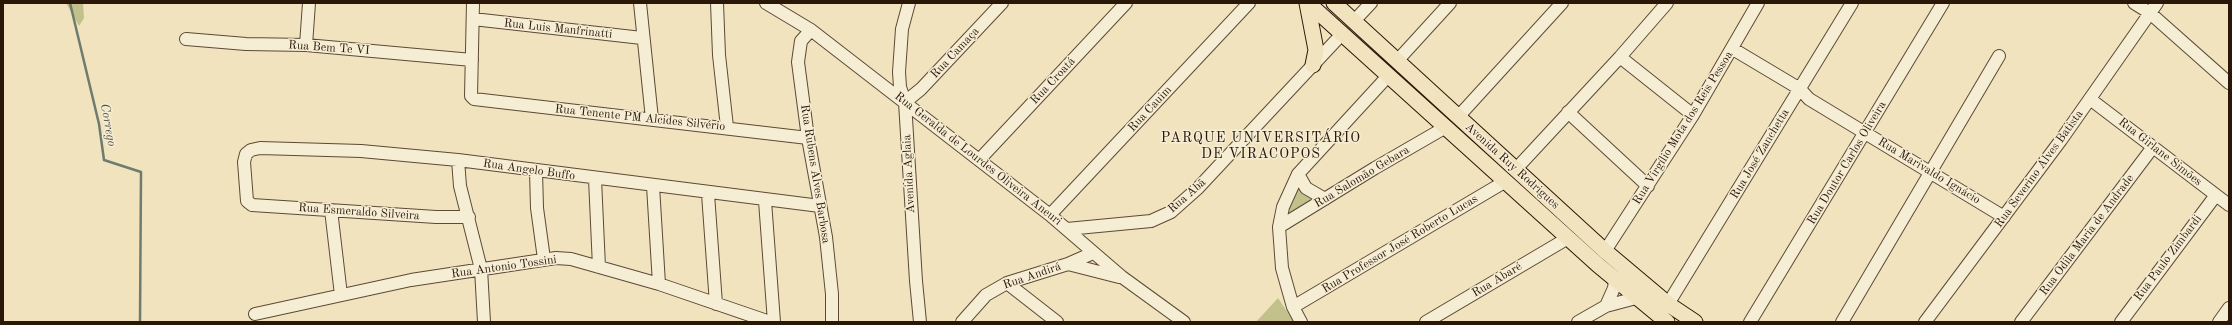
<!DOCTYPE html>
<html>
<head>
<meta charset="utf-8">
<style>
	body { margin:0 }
	#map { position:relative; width:2232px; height:325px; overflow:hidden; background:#f1e3be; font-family:"Old Standard TT",serif }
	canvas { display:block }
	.frame { position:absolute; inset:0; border:4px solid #2a1708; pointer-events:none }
</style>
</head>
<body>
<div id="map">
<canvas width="2232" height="325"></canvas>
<div class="frame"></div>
</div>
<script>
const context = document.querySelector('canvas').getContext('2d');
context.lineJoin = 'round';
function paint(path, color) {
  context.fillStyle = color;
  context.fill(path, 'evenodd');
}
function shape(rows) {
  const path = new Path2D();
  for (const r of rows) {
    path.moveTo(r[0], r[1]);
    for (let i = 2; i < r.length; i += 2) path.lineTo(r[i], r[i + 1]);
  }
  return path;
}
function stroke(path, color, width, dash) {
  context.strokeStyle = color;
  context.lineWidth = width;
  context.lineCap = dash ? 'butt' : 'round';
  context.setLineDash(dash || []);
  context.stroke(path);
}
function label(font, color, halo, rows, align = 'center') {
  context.font = font + ' "Old Standard TT",serif';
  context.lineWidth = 3;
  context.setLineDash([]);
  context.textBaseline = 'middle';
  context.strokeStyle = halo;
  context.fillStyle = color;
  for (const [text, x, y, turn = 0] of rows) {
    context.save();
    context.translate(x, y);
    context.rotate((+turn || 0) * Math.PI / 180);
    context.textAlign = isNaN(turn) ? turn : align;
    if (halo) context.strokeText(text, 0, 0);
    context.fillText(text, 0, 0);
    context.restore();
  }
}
paint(shape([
	[66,3,83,3,84,18,79,26],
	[1299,186,1316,199,1290,214,1286,210],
	[1278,298,1294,322,1256,322]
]), '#c2c18c');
stroke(shape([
	[70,3,99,124,104,160,141,172,140,322]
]), '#6e7b6f', 2.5);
const minor = shape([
	[473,3,471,96,474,99,808,138],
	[640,3,652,119],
	[717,3,719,55,727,127],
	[766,3,811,30,1050,215,1122,277,1184,322],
	[909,3,902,29,899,72,900,87,905,102,916,281,920,322],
	[2134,3,2150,13,2229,83],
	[473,19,642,38],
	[1354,21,1371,3],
	[811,30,801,41,798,62,808,138,826,237,832,294,832,322],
	[186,39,246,44,306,45,472,60],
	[306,45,309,3],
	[1733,49,1800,89,1809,99,2004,217],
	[1620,57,1693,115],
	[1397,61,1450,3],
	[2090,99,2229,205],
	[905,102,921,89,1002,3],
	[1568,112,1648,186],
	[1458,117,1562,3],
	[980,159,1126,3],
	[458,160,460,186,481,269,484,322],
	[1516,169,1620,57,1667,3],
	[536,171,537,208,544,259],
	[1298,174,1306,188,1325,199],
	[595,179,599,267],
	[653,186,659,284],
	[708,194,716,304],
	[765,201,774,322],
	[331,210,341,295],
	[1050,215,1249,3],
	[469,217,436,217,252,205,247,201,244,162,246,154,251,150,260,148,361,151,458,160,820,206],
	[1279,227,1375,168,1446,127],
	[1067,229,1151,221,1171,212,1198,188,1342,34],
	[1605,251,1693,115,1758,3],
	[1068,264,1119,277],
	[1007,283,1057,322],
	[1668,304,1852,3],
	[1606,306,1614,288,1615,280],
	[1293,307,1506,181],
	[255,314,411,280,556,258,571,259,659,284,770,322],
	[962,322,986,295,1007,283,1068,264,1093,253],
	[1301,322,1293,307,1282,268,1279,227,1283,207,1298,174,1388,76],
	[1426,322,1568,238],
	[1578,322,1606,306,1636,298],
	[1750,322,1943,3],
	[1842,322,1999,56],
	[1925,322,2061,140,2157,3],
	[2021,322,2153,147],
	[2121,322,2216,195],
	[2219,322,2229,308]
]);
const major = shape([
	[1307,3,1316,50,1313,65],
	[1308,3,1598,265,1667,322],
	[1334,3,1605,251,1668,304,1695,322]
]);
stroke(minor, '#5c4a36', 14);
stroke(major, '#2a1708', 17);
stroke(minor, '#f6edd5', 12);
stroke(major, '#f1e3be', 15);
label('12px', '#2a1708', '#f6edd5', [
	["Rua Luis Manfrinatti",558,29,6],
	["Rua Bem Te VI",329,48,4],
	["Rua Camaça",955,53,-47],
	["Rua Croatá",1053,81,-47],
	["Rua Cauim",1150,109,-47],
	["Rua Tenente PM Alcides Silvério",640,118,6],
	["Rua Virgílio Mota dos Reis Pessoa",1683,128,-58],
	["Rua Girlane Simões",2160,152,38],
	["Rua José Zanchetta",1760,154,-59],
	["Rua Geralda de Lourdes Oliveira Aneuri",978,159,38],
	["Rua Doutor Carlos Oliveira",1847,163,-59],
	["Avenida Ruy Rodrigues",1512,166,42],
	["Rua Severino Alves Batista",2039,169,-54],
	["Rua Angelo Buffo",529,170,8],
	["Rua Marivaldo Ignácio",1929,171,31],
	["Rua Rubens Alves Barbosa",815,174,81],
	["Avenida Aglaia",909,174,-93],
	["Rua Salomão Gebara",1362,177,-31],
	["Rua Abã",1187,196,-41],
	["Rua Esmeraldo Silveira",359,212,4],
	["Rua Odila Maria de Andrade",2087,235,-53],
	["Rua Professor José Roberto Lucas",1400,244,-31],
	["Rua Paulo Zimbardi",2168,258,-53],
	["Rua Antonio Tossini",504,267,-8],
	["Rua Andirá",1032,276,-19],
	["Rua Abaré",1497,280,-31]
]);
label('italic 13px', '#525144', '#f6edd5', [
	["Corrego",108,125,80]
]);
context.letterSpacing = '1px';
label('14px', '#2a1708', '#f6edd5', [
	["PARQUE UNIVERSITÁRIO",1261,138],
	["DE VIRACOPOS",1261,154]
]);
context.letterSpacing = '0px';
</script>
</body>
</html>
